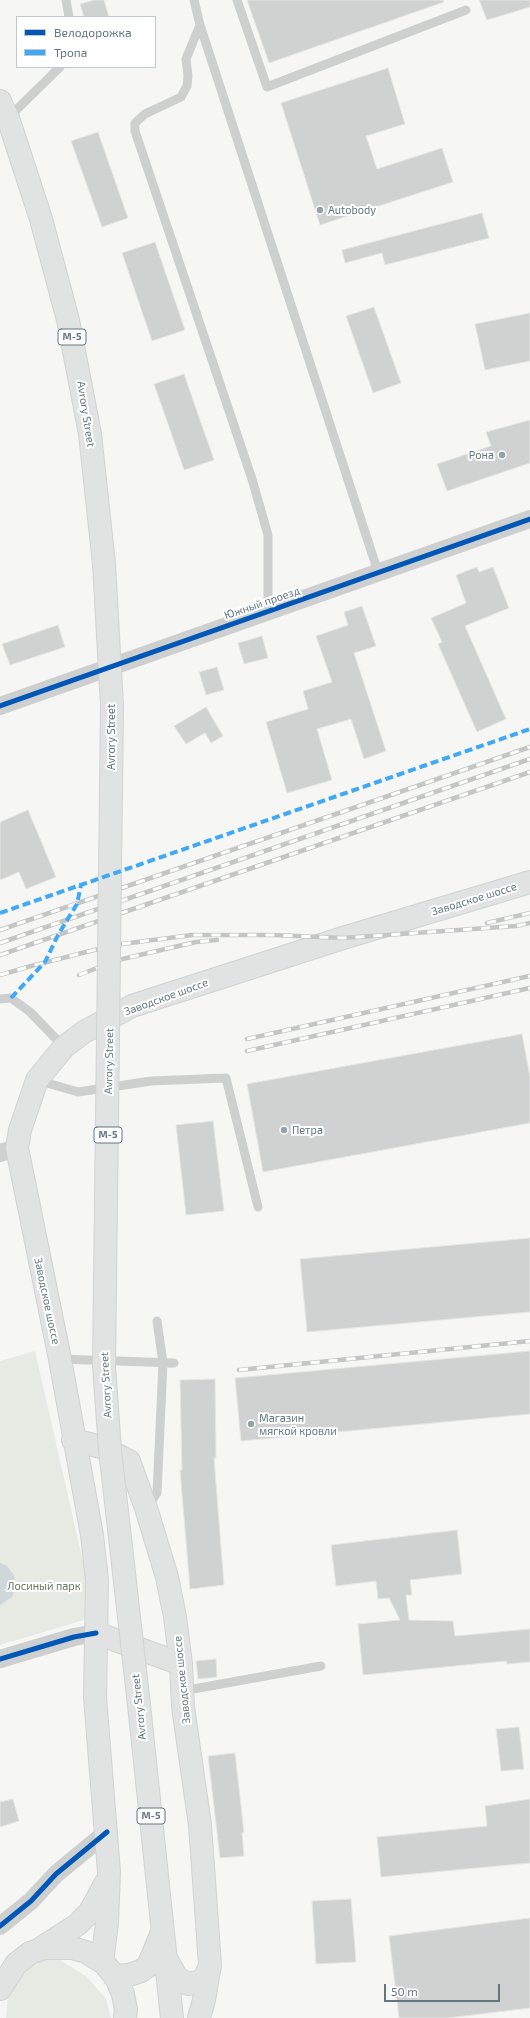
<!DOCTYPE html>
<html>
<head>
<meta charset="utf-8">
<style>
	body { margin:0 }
	#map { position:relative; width:530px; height:2018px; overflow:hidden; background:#f6f6f5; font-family:"Exo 2",sans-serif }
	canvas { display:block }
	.legend { position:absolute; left:16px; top:16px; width:140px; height:52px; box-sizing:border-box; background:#fff; border:1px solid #bfc9cd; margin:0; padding:5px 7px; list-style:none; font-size:12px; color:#607781 }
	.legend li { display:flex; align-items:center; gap:8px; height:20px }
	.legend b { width:20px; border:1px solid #bfc9cd }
	.scale { position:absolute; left:384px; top:1984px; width:116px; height:18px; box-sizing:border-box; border:2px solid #607781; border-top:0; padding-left:5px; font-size:12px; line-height:14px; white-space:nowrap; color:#607781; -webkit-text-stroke:3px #fff; paint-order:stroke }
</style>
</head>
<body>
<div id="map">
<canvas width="530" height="2018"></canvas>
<ul class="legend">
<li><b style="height:5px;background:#0057b8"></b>Велодорожка</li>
<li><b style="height:5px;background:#3fa9f5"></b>Тропа</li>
</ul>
<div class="scale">50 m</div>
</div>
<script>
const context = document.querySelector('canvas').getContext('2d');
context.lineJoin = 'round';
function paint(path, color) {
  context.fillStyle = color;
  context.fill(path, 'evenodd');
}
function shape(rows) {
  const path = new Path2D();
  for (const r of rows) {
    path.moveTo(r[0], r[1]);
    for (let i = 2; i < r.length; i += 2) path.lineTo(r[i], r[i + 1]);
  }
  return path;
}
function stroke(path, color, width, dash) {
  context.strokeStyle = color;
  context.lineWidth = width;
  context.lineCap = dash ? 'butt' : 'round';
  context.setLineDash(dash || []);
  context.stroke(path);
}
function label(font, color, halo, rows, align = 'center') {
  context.font = font + ' "Exo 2",sans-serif';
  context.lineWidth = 4;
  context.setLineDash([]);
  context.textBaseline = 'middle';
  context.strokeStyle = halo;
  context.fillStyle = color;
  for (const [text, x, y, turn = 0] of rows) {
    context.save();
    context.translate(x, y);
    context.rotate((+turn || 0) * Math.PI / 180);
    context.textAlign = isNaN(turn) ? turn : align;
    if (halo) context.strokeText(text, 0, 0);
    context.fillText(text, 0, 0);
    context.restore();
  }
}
paint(shape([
	[35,1351,89,1588,84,1620,0,1645,0,1361],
	[49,1958,60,1960,87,1977,106,1999,111,2018,6,2018,8,1996,26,1968]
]), '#e6eae3');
paint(shape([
	[0,1563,7,1566,14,1575,16,1586,12,1597,0,1605]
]), '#ced8da');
const building = shape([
	[94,0,104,0,109,17,84,17,80,4,94,0],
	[247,0,443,0,444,2,269,63,247,0],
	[479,0,530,0,530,7,487,20,479,0],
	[388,68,405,124,366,136,377,169,442,148,453,182,320,225,281,103,388,68],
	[98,132,128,218,102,227,71,141,98,132],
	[482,213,489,238,385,265,382,253,345,263,342,250,482,213],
	[155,242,185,330,152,341,122,253,155,242],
	[374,307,401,383,373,393,346,316,374,307],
	[530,313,530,361,485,370,475,324,530,313],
	[184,374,214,460,184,470,154,384,184,374],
	[530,420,530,463,447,491,437,464,491,446,486,432,530,420],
	[477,567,479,572,493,567,509,608,465,626,506,719,477,732,438,644,442,642,431,618,466,603,456,575,477,567],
	[362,606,376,646,354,653,386,751,364,759,351,719,317,729,332,780,287,793,266,722,308,709,303,691,332,682,316,636,348,625,344,612,362,606],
	[58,625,65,647,10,665,2,644,58,625],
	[262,636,268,658,244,664,238,643,262,636],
	[217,667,224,690,206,695,199,672,217,667],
	[206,707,223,736,211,743,205,733,186,744,174,726,206,707],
	[28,810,56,877,26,889,19,872,0,880,0,822,28,810],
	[522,1034,530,1077,530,1123,263,1172,247,1084,522,1034],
	[213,1121,224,1211,186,1215,176,1125,213,1121],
	[530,1238,530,1312,307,1332,300,1259,530,1238],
	[530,1351,530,1414,241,1441,235,1378,530,1351],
	[215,1379,216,1458,214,1458,224,1585,190,1589,180,1470,182,1470,180,1380,215,1379],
	[457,1530,462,1574,410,1580,412,1595,406,1595,409,1620,453,1621,455,1636,530,1629,530,1662,507,1664,506,1661,363,1675,358,1624,400,1620,389,1598,378,1599,376,1581,336,1586,331,1545,457,1530],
	[216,1659,217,1677,198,1679,196,1661,216,1659],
	[519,1727,524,1769,501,1771,496,1729,519,1727],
	[235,1753,244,1832,242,1833,244,1856,220,1858,208,1756,235,1753],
	[13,1799,19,1821,0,1827,0,1802,13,1799],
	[530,1799,530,1863,381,1877,377,1837,487,1826,485,1806,530,1799],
	[351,1899,356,1962,316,1964,312,1901,351,1899],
	[530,1918,530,2008,448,2018,399,2018,389,1936,530,1918]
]);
paint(building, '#d0d1d1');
stroke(building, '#e6e6e4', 1);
const primary = shape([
	[0,101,8,118,41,219,68,320,90,434,104,564],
	[73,1440,101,1447,129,1461,146,1508,167,1577,175,1617,181,1664,183,1707,200,1825,210,1965,204,2000,199,2018],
	[96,1633,181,1664],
	[139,1705,172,2018],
	[41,1948,77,1925,90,1912,105,1884],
	[167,1960,177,1978,188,1984,203,1981,210,1966],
	[102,1962,107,1923,109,1872,95,1697,97,1580,92,1535,60,1359,17,1148,20,1130,37,1080,64,1047,84,1032,132,1006,343,938,530,882],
	[114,1976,129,1975,141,1971,148,1966,162,1932],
	[0,1989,16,1964,30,1953,44,1948,72,1948,86,1952,104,1963,116,1978,123,1994,126,2010,125,2018]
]);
stroke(primary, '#d1d2d3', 24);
stroke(shape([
	[66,0,69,17],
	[194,0,200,25,186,59,188,75,187,86,181,97,145,114,135,123,135,131,252,479,268,535,268,611],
	[237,0,267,87,466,10],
	[200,25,378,572],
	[8,118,60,67],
	[0,999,11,998,30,1012,64,1047],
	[37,1080,78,1092,151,1081,226,1078,258,1207],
	[60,1359,174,1363],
	[147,1507,157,1493,163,1363,157,1321],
	[182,1691,321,1666]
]), '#ced0d0', 9);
stroke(shape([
	[0,706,530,519],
	[0,1153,17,1148],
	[0,1659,74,1637,96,1633],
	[0,1926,31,1901,56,1874,107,1832]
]), '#ced0d0', 18);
stroke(primary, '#e1e2e2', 22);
const rail = shape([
	[487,923,530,913],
	[0,930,530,747],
	[0,943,530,759],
	[0,955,530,772],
	[0,975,31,966,114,945,192,935,273,935,343,938,516,926,530,923],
	[79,975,118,960,196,942,217,940],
	[247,1039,530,976],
	[247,1051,530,988],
	[239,1370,530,1341]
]);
stroke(rail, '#c4c6c6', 4.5);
stroke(rail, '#fff', 3, [9]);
const primaryBridge = shape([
	[104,564,112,706,104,1366,110,1450,139,1705]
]);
stroke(primaryBridge, '#d1d2d3', 24, []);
stroke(primaryBridge, '#e1e2e2', 22);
stroke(shape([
	[0,913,530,729],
	[11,998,45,962,58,935,77,904,81,885]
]), '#3fa9f5', 4, [8, 4]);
stroke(shape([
	[0,706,530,519],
	[0,1659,74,1637,96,1633],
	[0,1926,31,1901,56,1874,107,1832]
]), '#0057b8', 5);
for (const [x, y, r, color] of [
	[320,210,4,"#94a3aa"],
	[502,455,4,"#94a3aa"],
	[284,1130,4,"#94a3aa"],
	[251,1424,4,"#94a3aa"]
]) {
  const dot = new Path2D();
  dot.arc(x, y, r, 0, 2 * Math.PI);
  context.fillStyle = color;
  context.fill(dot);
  stroke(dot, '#fff', 1.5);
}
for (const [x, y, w] of [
	[72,337,28],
	[108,1135,28],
	[151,1816,28]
]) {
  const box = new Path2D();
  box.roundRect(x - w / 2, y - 8, w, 16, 3);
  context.fillStyle = '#fff';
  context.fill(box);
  stroke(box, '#607781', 1);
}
label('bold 10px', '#607781', null, [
	["М-5",72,337],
	["М-5",108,1135],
	["М-5",151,1816]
]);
label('11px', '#607781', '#fff', [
	["Autobody",328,210],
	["Рона",494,455,"right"],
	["Петра",292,1130],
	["Магазин",259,1418],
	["мягкой кровли",259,1431]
], 'left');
label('11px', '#607781', '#fff', [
	["Avrory Street",86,414,81],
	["Южный проезд",262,603,-19],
	["Avrory Street",111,737,-90],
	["Заводское шоссе",474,899,-17],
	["Заводское шоссе",166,997,-20],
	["Avrory Street",109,1061,-89],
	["Заводское шоссе",47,1301,78],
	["Avrory Street",106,1385,-93],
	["Заводское шоссе",182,1680,-96],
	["Avrory Street",139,1707,-96]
]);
label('11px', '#67795f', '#fff', [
	["Лосиный парк",44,1586]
]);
</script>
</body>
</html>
